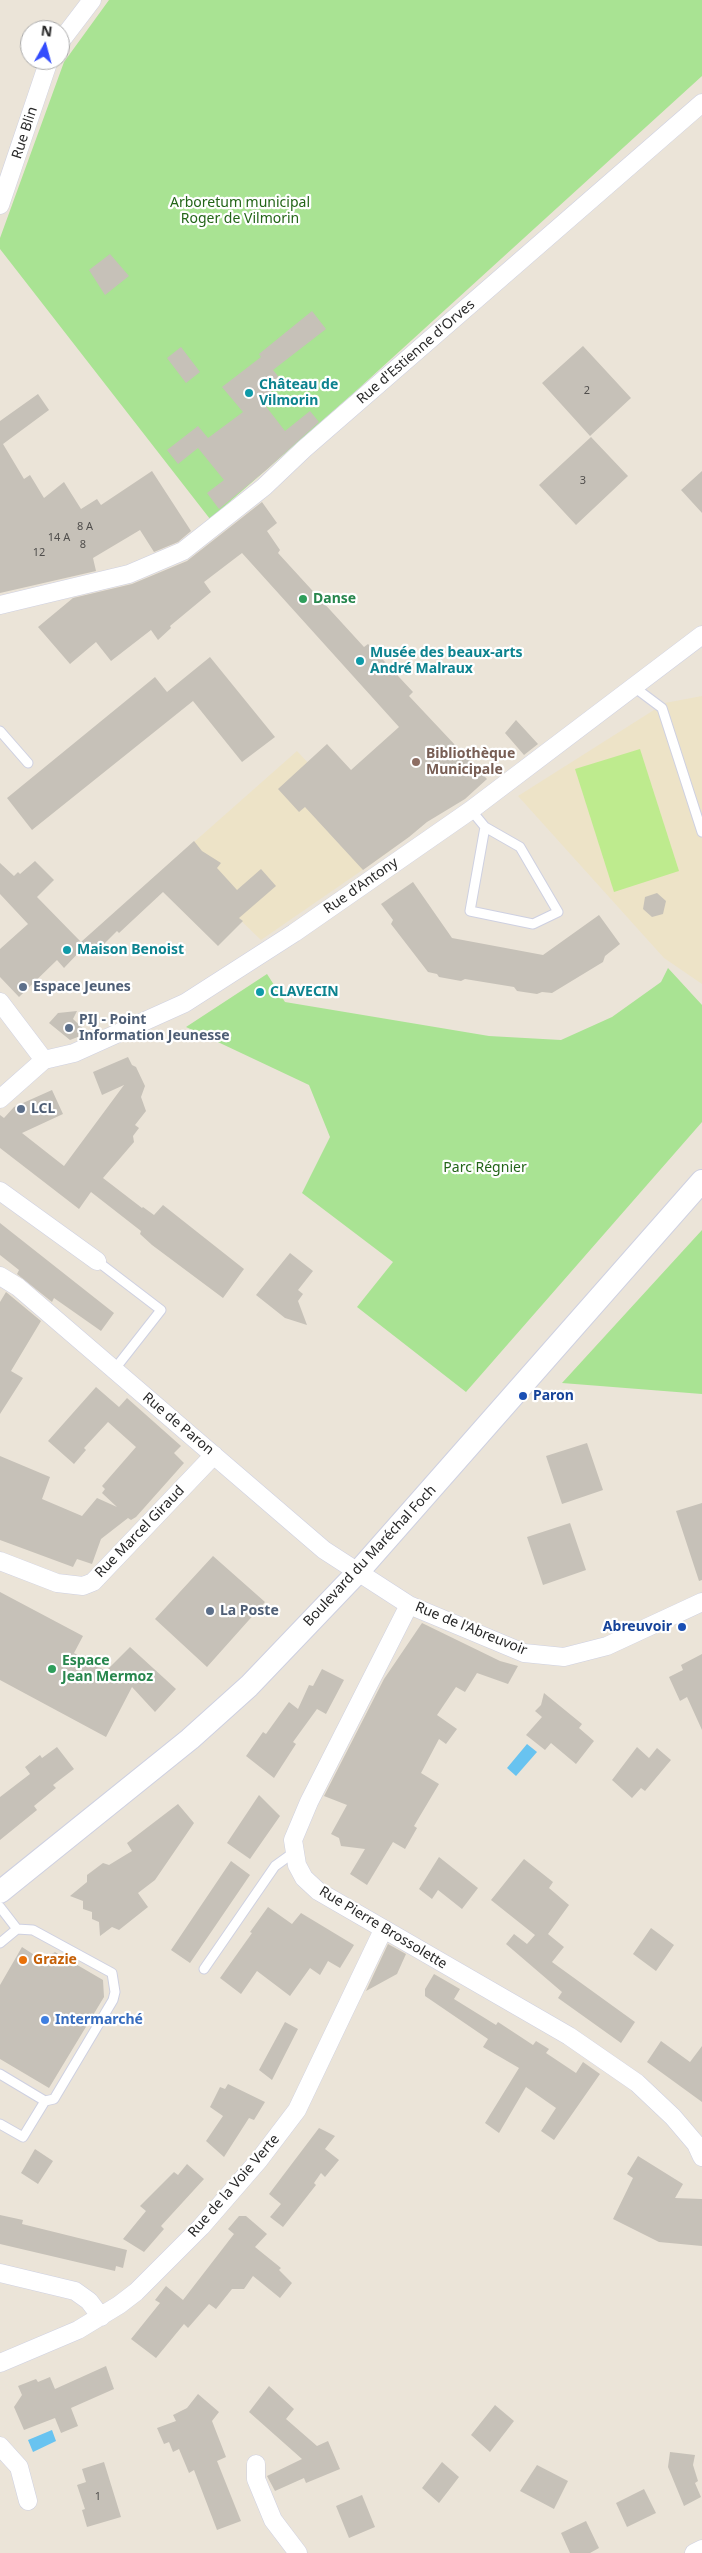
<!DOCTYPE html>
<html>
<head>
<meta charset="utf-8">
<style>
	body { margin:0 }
	#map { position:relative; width:702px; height:2553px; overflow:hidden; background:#ebe4d8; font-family:"Noto Sans",sans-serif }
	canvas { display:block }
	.north { position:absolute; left:20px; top:20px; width:50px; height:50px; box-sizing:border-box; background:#fff; border:1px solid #a9a9a9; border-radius:50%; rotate:7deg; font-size:14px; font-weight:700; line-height:20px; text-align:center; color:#282828 }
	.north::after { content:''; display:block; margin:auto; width:18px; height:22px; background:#334cfd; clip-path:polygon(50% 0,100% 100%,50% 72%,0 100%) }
</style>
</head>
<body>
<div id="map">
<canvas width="702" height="2553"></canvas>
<div class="north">N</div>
</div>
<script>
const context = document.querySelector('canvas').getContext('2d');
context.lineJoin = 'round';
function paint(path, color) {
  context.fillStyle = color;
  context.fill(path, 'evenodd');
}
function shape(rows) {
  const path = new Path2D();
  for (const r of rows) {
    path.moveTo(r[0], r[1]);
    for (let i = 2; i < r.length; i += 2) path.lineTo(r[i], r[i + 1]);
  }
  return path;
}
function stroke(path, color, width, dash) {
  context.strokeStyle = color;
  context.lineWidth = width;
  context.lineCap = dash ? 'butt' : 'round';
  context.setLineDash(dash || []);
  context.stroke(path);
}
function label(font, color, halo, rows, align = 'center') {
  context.font = font + ' "Noto Sans",sans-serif';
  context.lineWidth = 4.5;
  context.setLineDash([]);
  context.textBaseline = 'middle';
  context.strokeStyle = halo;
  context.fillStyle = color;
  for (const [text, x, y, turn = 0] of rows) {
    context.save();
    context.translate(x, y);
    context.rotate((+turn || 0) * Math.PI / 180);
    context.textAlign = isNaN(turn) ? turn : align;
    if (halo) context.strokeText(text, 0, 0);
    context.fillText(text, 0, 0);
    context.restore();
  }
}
paint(shape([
	[702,696,702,984,664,958,518,796,665,703],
	[297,751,390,851,261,940,176,858]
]), '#ede3c7');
paint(shape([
	[109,0,702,0,702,76,357,390,210,519,0,249,0,238,64,62],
	[668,968,702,1005,702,1122,466,1392,357,1307,393,1262,302,1193,330,1137,309,1085,186,1027,267,974,285,1002,489,1036,561,1040,612,1017,661,982],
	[702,1230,702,1394,562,1383]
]), '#a9e393');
paint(shape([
	[640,749,679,871,614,892,575,769]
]), '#beeb8e');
paint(shape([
	[527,1744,537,1752,516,1776,507,1768],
	[52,2430,56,2441,33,2452,28,2440]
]), '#68c3f0');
paint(shape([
	[110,254,129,276,105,295,89,270],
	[312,311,326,329,273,370,283,382,261,400,285,431,310,411,319,422,265,471,219,509,207,493,224,480,198,448,178,464,167,450,198,426,208,438,243,412,222,387,261,357,259,354],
	[583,346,631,398,590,436,542,383],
	[181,347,200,372,186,383,167,358],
	[38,394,49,410,3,444,24,479,30,475,44,498,64,482,81,509,97,499,101,505,152,471,191,531,178,542,154,552,140,530,93,558,96,571,0,593,0,421],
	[591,437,628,476,576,525,539,485],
	[702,471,702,513,681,490],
	[262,502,277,523,267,531,280,550,278,553,364,647,368,644,386,663,413,692,409,696,487,779,465,799,427,822,409,837,363,870,305,807,299,812,278,789,327,744,351,770,399,727,242,553,204,582,211,592,170,626,171,628,158,640,151,630,111,661,96,642,70,664,38,627,73,598,132,584,187,561],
	[210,657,275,737,242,762,193,701,32,830,7,798,155,677,167,692],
	[516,720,538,744,524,755,505,733],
	[194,841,202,851,221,863,217,868,237,890,261,869,276,886,239,918,243,921,218,946,163,892,119,933,117,931,93,955,84,947,64,968,57,960,19,997,0,977,0,949,28,924,0,894,0,863,14,876,18,872,20,874,35,861,54,880,37,897,81,942],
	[413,882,452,938,543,955,599,915,620,944,605,956,603,962,552,993,542,992,537,994,517,991,514,987,465,979,461,981,439,977,437,974,428,972,391,924,393,920,381,904],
	[657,893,666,901,663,914,652,917,643,909,645,897],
	[77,1011,73,1019,88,1033,70,1040,49,1023,58,1013],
	[128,1057,132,1065,136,1067,145,1086,141,1097,146,1111,135,1125,139,1128,133,1136,134,1142,103,1178,142,1208,143,1207,154,1215,163,1205,244,1269,223,1298,152,1245,140,1234,141,1231,91,1192,79,1209,0,1148,0,1115,4,1118,14,1107,52,1090,63,1114,22,1133,64,1166,124,1085,102,1095,93,1072],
	[0,1223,114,1313,101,1331,54,1298,52,1302,17,1274,19,1270,0,1255],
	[290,1253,313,1271,298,1290,303,1294,298,1301,307,1325,285,1318,256,1295],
	[6,1292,41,1321,11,1371,23,1378,0,1414,0,1302],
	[96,1387,119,1407,127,1398,181,1446,174,1453,184,1463,136,1517,131,1520,128,1518,101,1539,92,1564,77,1559,73,1567,0,1540,0,1456,50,1477,42,1499,82,1516,97,1498,117,1507,102,1493,105,1489,102,1486,136,1447,108,1422,84,1448,86,1450,74,1464,48,1441],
	[587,1443,603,1490,562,1504,546,1456],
	[702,1503,702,1580,699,1581,676,1511],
	[570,1523,586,1570,543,1585,527,1537],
	[213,1556,265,1602,207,1667,155,1619],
	[0,1592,83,1636,74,1653,106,1671,130,1647,176,1689,155,1712,132,1687,106,1737,0,1680],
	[422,1623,500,1661,518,1666,508,1684,477,1673,465,1692,456,1687,437,1715,457,1729,446,1744,439,1739,421,1773,439,1784,414,1826,417,1828,405,1849,393,1842,367,1885,350,1874,365,1849,341,1846,339,1838,331,1834,347,1805,324,1796,384,1679],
	[702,1654,702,1730,687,1697,680,1701,669,1677,683,1670,681,1665],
	[322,1669,344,1680,326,1714,317,1709,293,1742,296,1744,274,1778,246,1756,263,1732,266,1734,289,1702,298,1709,309,1685,313,1686],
	[544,1693,582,1724,579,1728,594,1741,576,1764,551,1743,545,1750,526,1735,542,1717,535,1711,541,1705],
	[57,1747,74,1769,53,1785,56,1788,34,1806,37,1810,0,1840,0,1797,30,1774,25,1767,40,1755,42,1758],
	[637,1747,649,1758,657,1748,671,1760,645,1791,641,1788,632,1798,612,1780],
	[259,1795,280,1816,250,1859,227,1843],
	[178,1804,194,1823,155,1880,138,1893,148,1907,119,1930,112,1927,100,1936,99,1922,92,1919,92,1912,83,1909,83,1901,70,1896,87,1882,87,1875,103,1863,109,1865,132,1851,127,1843],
	[439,1857,478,1888,462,1909,438,1890,432,1899,419,1889],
	[524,1859,553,1882,549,1888,569,1905,548,1934,564,1947,552,1962,635,2022,621,2043,558,1998,562,1992,506,1944,514,1934,527,1944,535,1935,491,1900],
	[231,1861,250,1875,190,1963,171,1950],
	[268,1907,292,1924,301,1913,354,1945,340,1968,328,1961,320,1975,310,1968,290,1996,257,1971,241,1994,220,1978,252,1933,250,1932],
	[651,1928,674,1945,656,1971,633,1954],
	[388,1944,406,1954,397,1974,366,1991],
	[22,1947,42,1960,55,1952,103,1980,104,1997,49,2088,0,2059,0,1985],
	[434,1974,460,1989,454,1999,496,2025,498,2022,533,2045,536,2041,549,2049,546,2053,576,2073,583,2062,600,2074,554,2140,541,2131,556,2108,526,2087,499,2133,485,2123,519,2068,483,2047,488,2039,425,1996,425,1989],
	[285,2022,298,2029,272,2080,259,2070],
	[661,2041,690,2062,702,2046,702,2102,647,2062],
	[228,2084,265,2102,254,2120,249,2118,224,2157,206,2141,223,2116,210,2107,220,2087,225,2089],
	[319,2128,335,2136,325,2149,339,2160,325,2177,321,2173,314,2183,316,2185,283,2227,270,2217,281,2204,269,2194],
	[35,2149,53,2161,38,2184,21,2173],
	[638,2156,683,2184,675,2198,702,2199,702,2246,659,2242,613,2219,633,2178,627,2174],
	[187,2164,204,2179,161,2226,164,2229,144,2252,123,2239,146,2211,140,2206,174,2172,178,2175],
	[0,2215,23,2220,22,2224,127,2250,123,2268,116,2266,115,2271,0,2244],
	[239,2216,246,2216,267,2234,255,2247,281,2268,279,2270,292,2283,280,2298,253,2276,244,2289,232,2289,216,2309,209,2304,188,2328,184,2324,156,2358,131,2339,160,2303,155,2300,166,2286,183,2300,234,2234,228,2229],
	[106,2366,114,2389,71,2408,78,2426,61,2433,55,2418,24,2430,14,2407,22,2395,18,2386,36,2379,38,2382,50,2377,55,2389],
	[269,2386,294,2409,286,2419,317,2446,328,2441,340,2469,306,2483,304,2478,275,2491,267,2476,302,2459,249,2412],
	[198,2394,219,2412,212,2421,226,2457,217,2461,241,2521,217,2530,194,2470,189,2473,179,2449,173,2452,169,2442,164,2444,157,2428,176,2421,173,2415,187,2408],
	[495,2405,514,2421,490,2452,471,2435],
	[670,2452,695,2455,693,2465,698,2481,695,2483,701,2497,684,2506,668,2467],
	[104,2462,121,2517,87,2527,82,2510,85,2509,77,2485,86,2482,82,2469],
	[442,2462,459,2477,439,2503,422,2488],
	[537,2465,568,2481,554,2509,520,2491],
	[644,2489,656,2513,627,2527,616,2503],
	[362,2495,375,2527,349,2538,336,2506],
	[586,2521,599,2548,590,2553,570,2553,561,2533]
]), '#c6c1b8');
const service = shape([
	[634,687,662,708,702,832],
	[0,731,28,763],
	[471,810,485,827,520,847,558,912,533,924,470,911,485,827],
	[97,1261,161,1310,114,1370],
	[0,1907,17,1929,33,1930,112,1973,115,1992,113,2000,54,2099,45,2101,23,2137,0,2124],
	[0,1943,17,1929],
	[204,1969,275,1866,293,1853],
	[0,2074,45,2101]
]);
const minor = shape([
	[60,42,92,0],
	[0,205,49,60],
	[0,605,129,574,183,551,264,487,304,449,702,103],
	[0,1002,44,1060],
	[0,1099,44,1060,74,1053,185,1003,294,933,471,810,702,635],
	[0,1191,97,1261],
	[0,1276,18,1287,324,1550,409,1605,524,1653,564,1657,607,1646,702,1602],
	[0,1561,57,1583,83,1586,93,1582,214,1455],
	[409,1605,309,1802,293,1840,297,1865,304,1878,318,1891,569,2036,637,2083,673,2117,696,2144,702,2157],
	[0,2273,75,2291,89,2301,101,2317],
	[0,2363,78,2330,119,2305,136,2292,201,2227,259,2160,297,2110,383,1930],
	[0,2446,19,2467,28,2501],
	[256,2464,256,2479,273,2520,298,2553],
	[694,2553,702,2549]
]);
const tertiary = shape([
	[0,1892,190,1739,249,1686,358,1572,702,1181]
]);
stroke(service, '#ced0e1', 11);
stroke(minor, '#ced0e1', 19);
stroke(tertiary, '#ced0e1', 24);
stroke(service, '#fff', 9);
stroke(minor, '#fff', 18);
stroke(tertiary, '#fff', 22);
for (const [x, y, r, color] of [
	[249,393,5,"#0f9aa8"],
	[303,599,5,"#2e9e5b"],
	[360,661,5,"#0f9aa8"],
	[416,762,5,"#8d6e63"],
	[67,950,5,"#0f9aa8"],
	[23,987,5,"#5c6f8a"],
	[260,992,5,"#0f9aa8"],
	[69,1028,5,"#5c6f8a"],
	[21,1109,5,"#5c6f8a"],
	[523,1396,5,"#1a4fb4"],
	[210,1611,5,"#5c6f8a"],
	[682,1627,5,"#1a4fb4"],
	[52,1669,5,"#2e9e5b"],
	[23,1960,5,"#e8710a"],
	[45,2020,5,"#3f7fe0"]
]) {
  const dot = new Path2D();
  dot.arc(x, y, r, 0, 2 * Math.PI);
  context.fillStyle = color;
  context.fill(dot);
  stroke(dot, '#fff', 2);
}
label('11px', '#504e4c', null, [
	["2",587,391],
	["3",583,481],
	["8 A",85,527],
	["14 A",59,538],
	["8",83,545],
	["12",39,553],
	["1",98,2497]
]);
label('14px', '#282828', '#fff', [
	["Rue Blin",25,133,-72],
	["Rue d'Estienne d'Orves",416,352,-41],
	["Rue d'Antony",361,886,-35],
	["Rue de Paron",178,1424,40],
	["Rue Marcel Giraud",140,1532,-46],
	["Boulevard du Maréchal Foch",370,1556,-47],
	["Rue de l'Abreuvoir",471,1629,22],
	["Rue Pierre Brossolette",383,1928,31],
	["Rue de la Voie Verte",234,2186,-49]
]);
label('14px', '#236518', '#fff', [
	["Arboretum municipal",240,203],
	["Roger de Vilmorin",240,219],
	["Parc Régnier",485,1168]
]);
label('bold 14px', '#0d838f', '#fff', [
	["Château de",259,385],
	["Vilmorin",259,401],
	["Musée des beaux-arts",370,653],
	["André Malraux",370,669],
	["Maison Benoist",77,950],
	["CLAVECIN",270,992]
], 'left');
label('bold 14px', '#27864d', '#fff', [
	["Danse",313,599],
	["Espace",62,1661],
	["Jean Mermoz",62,1677]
], 'left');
label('bold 14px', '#785e54', '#fff', [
	["Bibliothèque",426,754],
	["Municipale",426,770]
], 'left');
label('bold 14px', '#4e5e75', '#fff', [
	["Espace Jeunes",33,987],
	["PIJ - Point",79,1020],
	["Information Jeunesse",79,1036],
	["LCL",31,1109],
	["La Poste",220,1611]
], 'left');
label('bold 14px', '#164399', '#fff', [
	["Paron",533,1396],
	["Abreuvoir",672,1627,"right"]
], 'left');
label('bold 14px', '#c56008', '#fff', [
	["Grazie",33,1960]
], 'left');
label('bold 14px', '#366cbe', '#fff', [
	["Intermarché",55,2020]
], 'left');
</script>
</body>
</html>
